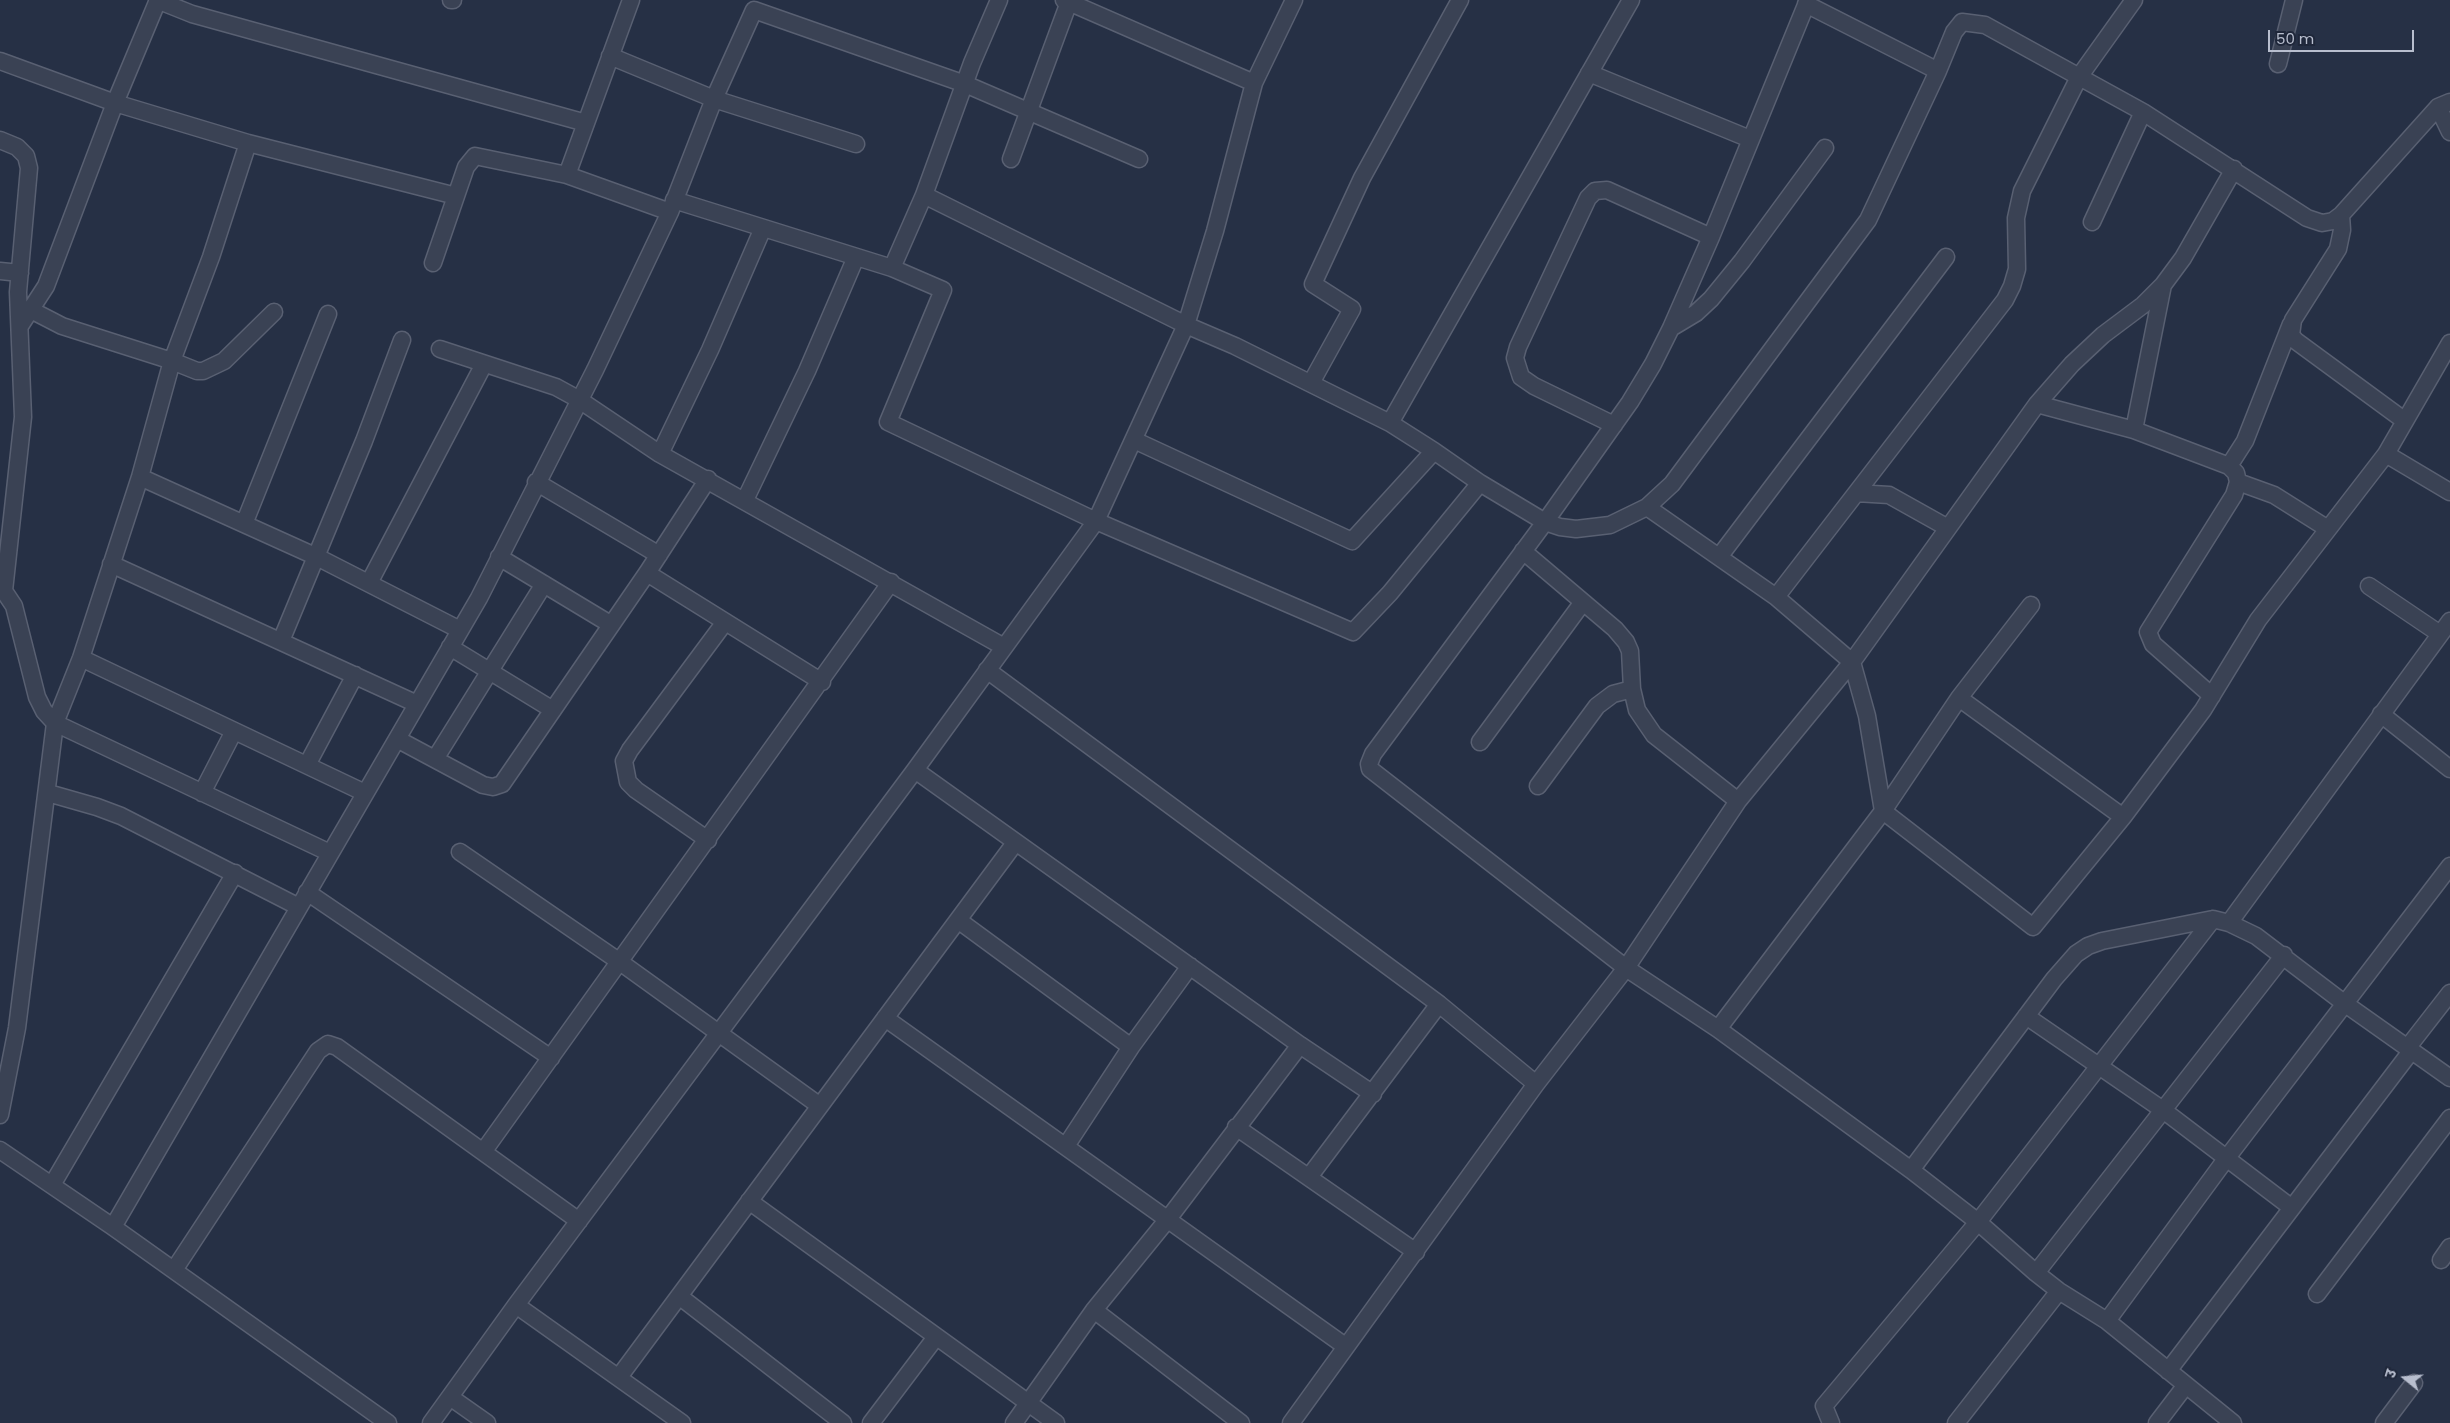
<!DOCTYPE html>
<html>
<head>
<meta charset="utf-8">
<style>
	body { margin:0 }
	#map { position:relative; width:2450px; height:1423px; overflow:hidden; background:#263045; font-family:Poppins,"Noto Sans Devanagari",sans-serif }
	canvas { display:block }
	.north { position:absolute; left:2380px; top:1353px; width:50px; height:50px; -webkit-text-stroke:4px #1f273a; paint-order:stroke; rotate:287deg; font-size:14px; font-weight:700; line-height:20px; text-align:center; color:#b8bece }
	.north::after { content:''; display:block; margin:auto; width:18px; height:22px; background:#b8bece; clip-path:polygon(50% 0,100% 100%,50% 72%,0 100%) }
	.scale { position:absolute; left:2268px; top:30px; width:146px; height:22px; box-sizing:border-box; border:2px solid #b8bece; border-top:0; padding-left:6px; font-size:15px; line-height:18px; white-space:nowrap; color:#b8bece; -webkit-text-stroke:4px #1f273a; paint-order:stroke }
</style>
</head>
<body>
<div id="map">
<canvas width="2450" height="1423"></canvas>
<div class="north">उ</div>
<div class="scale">50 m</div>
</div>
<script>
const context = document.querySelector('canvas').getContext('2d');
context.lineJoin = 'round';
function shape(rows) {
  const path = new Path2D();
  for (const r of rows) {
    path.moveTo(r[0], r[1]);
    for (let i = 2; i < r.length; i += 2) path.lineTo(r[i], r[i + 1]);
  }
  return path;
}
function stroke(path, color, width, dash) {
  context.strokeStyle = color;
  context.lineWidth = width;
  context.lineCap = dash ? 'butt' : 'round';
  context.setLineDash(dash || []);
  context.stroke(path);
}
const street = shape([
	[157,0,192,14,586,123],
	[451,0,453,0],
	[631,0,567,175,670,212],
	[999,0,972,63,924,195,1186,325,1235,346,1390,423,1631,0],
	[1064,0,1254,83],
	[1808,0,1711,237,1671,328,1653,364,1630,402,1545,522,1373,754,1369,764,1370,769,1626,968,1718,1029,1911,1170,1978,1222,2036,1273,2059,1291,2107,1321,2233,1423],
	[1806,4,1938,71],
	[0,61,115,103,248,143,456,196],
	[2278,64,2294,0],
	[1589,73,1750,139],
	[2438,107,2450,132],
	[0,140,17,147,26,156,29,168,18,292,23,417,4,591],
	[856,144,714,99,754,10,965,84,1139,159],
	[1011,159,1069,2],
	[924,195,892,268,943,290,888,422,1096,521,1353,632,1390,593,1480,483],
	[674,200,892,268],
	[2341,215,2342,230,2338,249,2293,320,2291,335,2296,341,2405,421],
	[2092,222,2143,112],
	[433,263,466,167,475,156,567,175],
	[0,271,20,273],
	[31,310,62,326,172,361,197,371,203,371,224,361,274,312],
	[20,326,46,286,115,103,158,0],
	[1671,328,1696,313,1711,299,1742,261,1825,148],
	[440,349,556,387,578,399,660,454,1004,647],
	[1311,383,1352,309,1313,284,1362,178,1460,0],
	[2037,404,2134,430,2229,466,2236,473,2238,482,2234,495,2148,632,2153,644,2212,696],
	[1614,425,1534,386,1521,377,1515,358,1518,347,1588,198,1595,191,1607,190,1711,237],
	[2134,430,2163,285],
	[1134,440,1352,541,1434,451,1390,423],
	[1434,451,1480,483,1545,522,1560,527,1576,529,1610,525,1647,507,1672,484,1868,220,1938,71,1954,32,1962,22,1985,25,2143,112,2307,218,2322,223,2333,221,2341,215,2438,107,2450,102],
	[660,454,710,350,763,228],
	[2386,454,2450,492],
	[2229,466,2245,441,2291,324],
	[140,477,317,557,460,630],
	[536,482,659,555],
	[2238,482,2274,495,2328,529],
	[1856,493,1889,495,1948,528],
	[745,500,807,371,856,257],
	[1647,507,1776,597,1852,662,1867,716,1883,811,2033,927,2123,817,1959,698],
	[244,524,328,314],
	[1523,551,1615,629,1626,642,1630,651,1632,689,1637,710,1654,735,1738,801],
	[499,557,610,624],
	[1719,557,1946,257],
	[111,564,417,704],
	[647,573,822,682],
	[369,583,484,364],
	[2369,586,2440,634],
	[0,589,4,591,14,606,37,697,44,711,55,723,330,853],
	[1776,597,2005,300,2012,286,2017,269,2016,218,2022,191,2079,77,2134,0],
	[281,641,364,441,402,340],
	[450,647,553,710],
	[81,658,365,793],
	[987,670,1439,1004,1536,1084],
	[2381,714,2450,769],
	[397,739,483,785,493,787,502,784,647,573,708,479],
	[1480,742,1583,602],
	[435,759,544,584],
	[307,765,355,675],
	[915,770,1300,1045,1373,1094],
	[1538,786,1597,706,1613,694,1632,689],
	[48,793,97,807,121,816,299,907],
	[202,793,234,731],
	[2123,817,2203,710,2258,620,2386,454,2450,343],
	[708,840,636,790,628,782,624,761,630,750,725,622],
	[460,852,620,962,820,1106],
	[307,892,551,1058],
	[958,920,1131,1047],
	[2229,923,2450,621],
	[2026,1016,2163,1110,2292,1208],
	[885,1018,1345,1346],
	[1718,1029,1883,811,1959,698,2031,605],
	[2408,1047,2450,993],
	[0,1115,17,1028,55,723,81,658,140,477,172,361,211,257,248,143],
	[1236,1127,1416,1252],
	[1066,1146,1131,1047,1190,966],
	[0,1150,113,1227,388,1423],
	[483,1152,891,582],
	[1911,1170,2054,979,2076,954,2088,946,2102,941,2213,919,2229,923,2256,936,2344,1003,2450,1078],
	[1309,1177,1439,1004],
	[52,1185,235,873],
	[749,1201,1056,1423],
	[113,1227,479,598,595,370,670,212,714,99,610,56],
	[2441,1260,2450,1247],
	[174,1270,318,1051,328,1044,337,1047,579,1221],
	[2036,1273,2284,955],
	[2317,1294,2450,1118],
	[679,1296,843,1423],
	[516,1305,682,1423],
	[1094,1310,1241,1423],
	[2107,1321,2226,1159,2450,866],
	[2168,1371,2412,1050],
	[619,1377,1015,843],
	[450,1397,487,1423],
	[431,1423,516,1305,915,770,1096,521,1186,325,1215,231,1254,83,1294,0],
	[871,1423,936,1337],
	[1014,1423,1094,1310,1168,1219,1300,1045],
	[1291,1423,1536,1084,1626,968,1738,801,1852,662,2037,404,2072,364,2103,335,2143,305,2163,285,2183,258,2234,169],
	[1831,1423,1824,1406,1978,1222,2213,919],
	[1956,1423,2059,1291],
	[2157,1423,2186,1385],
	[2384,1423,2414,1383]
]);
stroke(street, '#596072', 19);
stroke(street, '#3a4254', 16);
</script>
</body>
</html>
